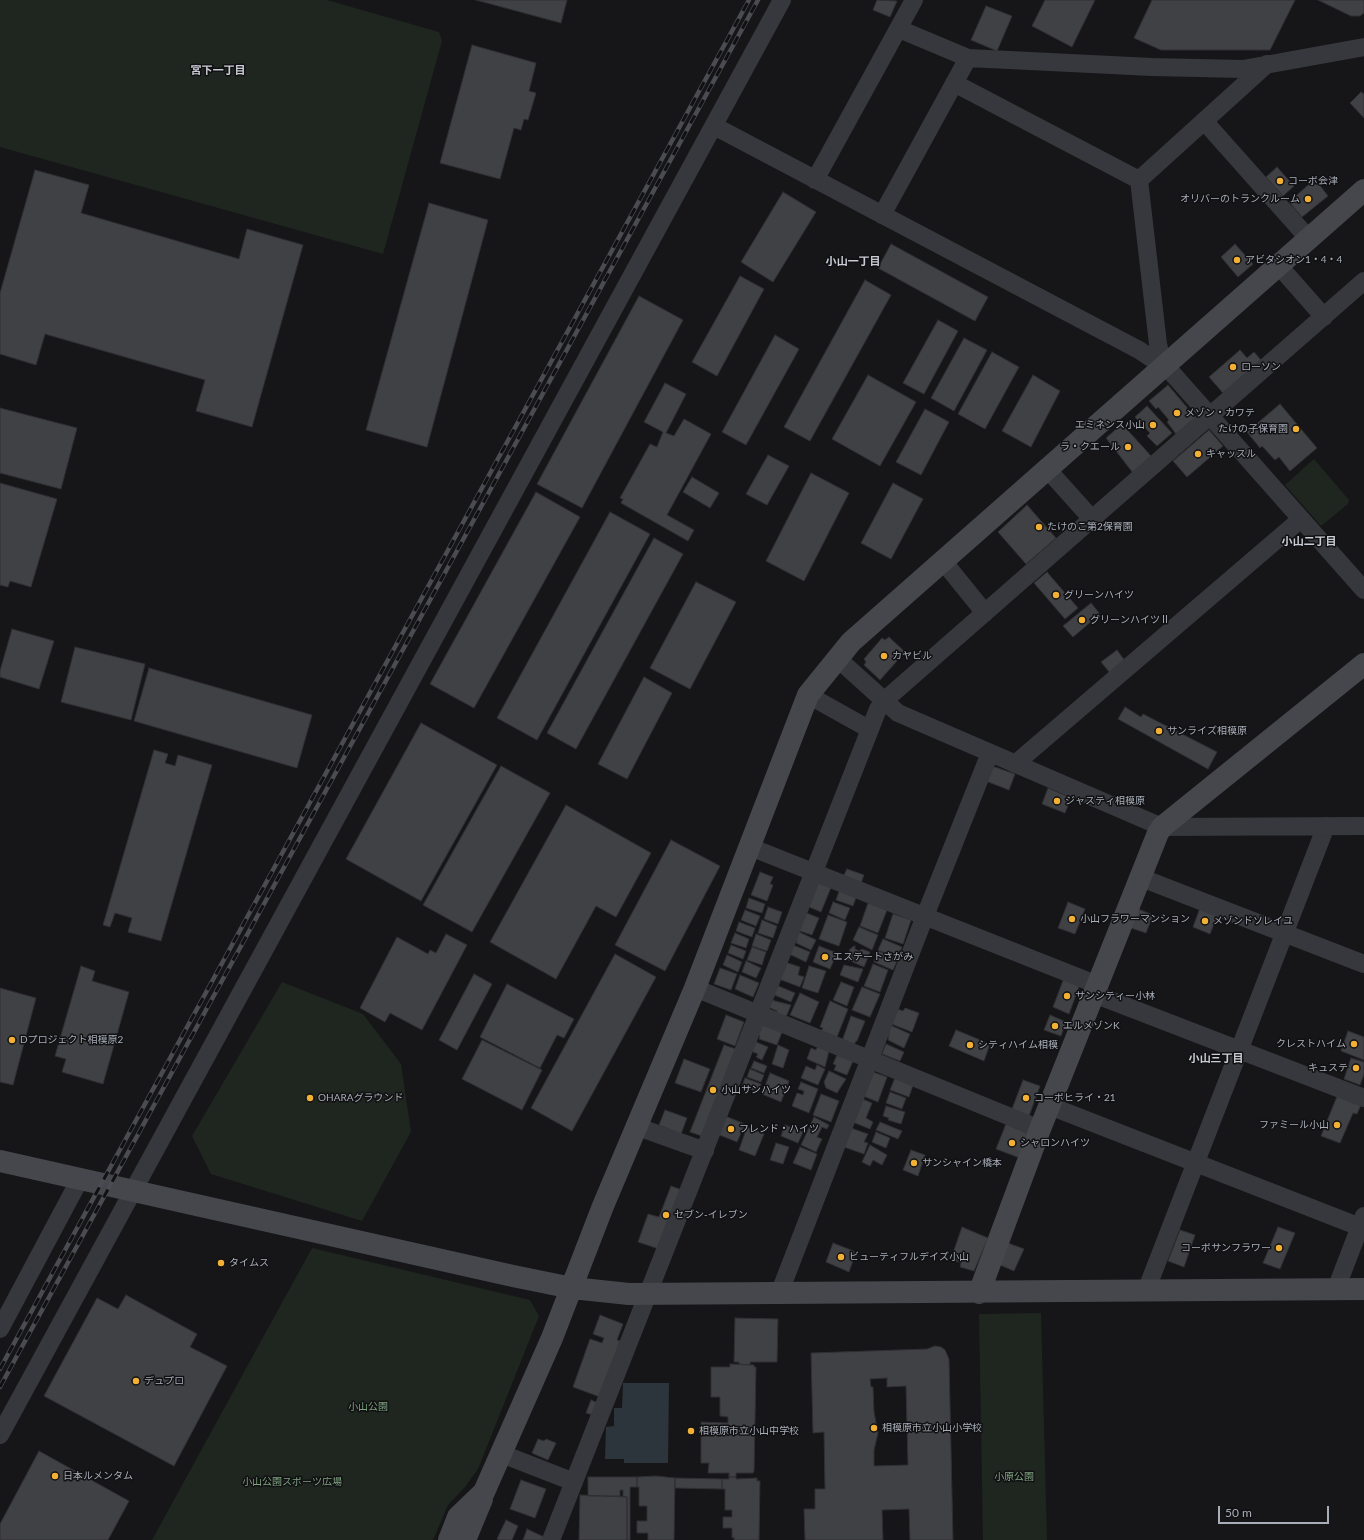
<!DOCTYPE html>
<html>
<head>
<meta charset="utf-8">
<style>
	body { margin:0 }
	#map { position:relative; width:1364px; height:1540px; overflow:hidden; background:#161618; font-family:Lato,sans-serif }
	canvas { display:block }
	.scale { position:absolute; left:1218px; top:1506px; width:111px; height:18px; box-sizing:border-box; border:2px solid #a8adb8; border-top:0; padding-left:5px; font-size:12px; line-height:14px; white-space:nowrap; color:#a8adb8; -webkit-text-stroke:3px #111113; paint-order:stroke }
</style>
</head>
<body>
<div id="map">
<canvas width="1364" height="1540"></canvas>
<div class="scale">50 m</div>
</div>
<script>
const context = document.querySelector('canvas').getContext('2d');
context.lineJoin = 'round';
function paint(path, color) {
  context.fillStyle = color;
  context.fill(path, 'evenodd');
}
function shape(rows) {
  const path = new Path2D();
  for (const r of rows) {
    path.moveTo(r[0], r[1]);
    for (let i = 2; i < r.length; i += 2) path.lineTo(r[i], r[i + 1]);
  }
  return path;
}
function stroke(path, color, width, dash) {
  context.strokeStyle = color;
  context.lineWidth = width;
  context.lineCap = dash ? 'butt' : 'round';
  context.setLineDash(dash || []);
  context.stroke(path);
}
function label(font, color, halo, rows, align = 'center') {
  context.font = font + ' Lato,"Noto Sans JP",sans-serif';
  context.lineWidth = 3;
  context.setLineDash([]);
  context.textBaseline = 'middle';
  context.strokeStyle = halo;
  context.fillStyle = color;
  for (const [text, x, y, turn = 0] of rows) {
    context.save();
    context.translate(x, y);
    context.rotate((+turn || 0) * Math.PI / 180);
    context.textAlign = isNaN(turn) ? turn : align;
    if (halo) context.strokeText(text, 0, 0);
    context.fillText(text, 0, 0);
    context.restore();
  }
}
paint(shape([
	[0,0,327,0,439,32,442,41,383,254,0,147],
	[1314,459,1349,500,1348,504,1321,526,1285,485],
	[282,982,363,1014,401,1064,411,1132,362,1221,211,1174,192,1136],
	[312,1248,530,1300,539,1316,478,1469,465,1487,448,1505,433,1540,152,1540],
	[1041,1313,1047,1540,983,1540,979,1314]
]), '#1e261f');
paint(shape([
	[623,1383,669,1383,668,1463,624,1463,624,1459,605,1459,606,1427,614,1426,614,1408,622,1408]
]), '#2c353c');
const building = shape([
	[476,0,567,0,561,23,476,0],
	[877,0,897,1,890,17,873,10,877,0],
	[1045,0,1095,0,1072,47,1032,26,1045,0],
	[1152,0,1295,0,1270,50,1161,50,1134,38,1152,0],
	[1318,0,1364,0,1364,13,1360,16,1351,16,1318,0],
	[986,6,1012,16,997,51,971,40,986,6],
	[472,45,536,63,529,91,536,93,528,120,524,119,521,130,514,128,500,179,440,163,472,45],
	[1361,92,1364,94,1364,118,1350,103,1361,92],
	[1277,167,1294,186,1283,196,1266,177,1277,167],
	[35,170,89,185,81,213,239,259,247,229,303,245,252,427,196,411,205,380,45,334,36,365,0,354,0,293,35,170],
	[1315,179,1328,196,1302,217,1289,202,1315,179],
	[783,192,816,212,773,282,741,262,783,192],
	[429,203,488,220,427,447,366,430,429,203],
	[891,244,988,297,975,321,878,268,891,244],
	[1235,244,1253,264,1238,277,1221,257,1235,244],
	[740,276,764,289,717,376,692,362,740,276],
	[865,280,891,295,810,441,784,427,865,280],
	[639,296,683,320,582,508,537,484,639,296],
	[938,320,958,331,924,394,903,383,938,320],
	[775,335,799,349,746,445,722,432,775,335],
	[964,338,987,350,954,411,931,398,964,338],
	[1240,350,1247,358,1254,352,1261,360,1223,393,1209,377,1240,350],
	[992,352,1019,367,985,429,958,414,992,352],
	[868,375,916,402,880,466,832,439,868,375],
	[1033,375,1060,391,1031,447,1002,431,1033,375],
	[665,383,686,394,666,433,674,436,684,419,711,434,667,515,694,530,688,541,621,503,623,499,620,498,650,444,657,447,663,432,644,422,665,383],
	[1168,385,1196,418,1176,434,1167,422,1169,420,1158,407,1156,409,1149,401,1168,385],
	[1280,404,1317,448,1290,471,1279,457,1275,460,1262,446,1260,448,1247,432,1280,404],
	[1147,406,1172,433,1157,446,1147,436,1150,433,1135,417,1147,406],
	[0,408,77,428,61,489,0,473,0,408],
	[925,409,949,422,921,475,896,462,925,409],
	[1122,424,1152,457,1133,473,1106,438,1122,424],
	[1209,430,1223,446,1187,477,1173,461,1209,430],
	[768,455,789,466,767,505,746,494,768,455],
	[811,473,849,493,804,581,766,561,811,473],
	[692,477,719,493,710,508,683,492,692,477],
	[0,483,57,499,31,587,10,581,8,587,0,585,0,483],
	[893,483,923,499,891,559,861,543,893,483],
	[536,492,580,517,474,708,430,684,536,492],
	[1027,505,1056,538,1026,564,998,532,1027,505],
	[610,512,650,534,537,740,497,718,610,512],
	[654,538,683,554,576,749,547,733,654,538],
	[1047,572,1078,608,1065,619,1034,583,1047,572],
	[696,582,736,602,690,689,650,668,696,582],
	[1091,603,1100,614,1073,637,1063,626,1091,603],
	[12,629,54,641,39,689,0,677,0,671,12,629],
	[889,637,905,652,880,680,864,665,866,662,864,659,882,638,885,640,889,637],
	[75,647,145,664,131,720,61,702,75,647],
	[1117,650,1125,661,1110,673,1101,662,1117,650],
	[149,668,312,715,297,768,134,721,149,668],
	[644,677,672,693,627,779,598,764,644,677],
	[1125,707,1141,717,1143,714,1217,752,1208,769,1118,719,1125,707],
	[421,723,497,765,421,901,346,859,421,723],
	[154,750,168,754,165,763,175,766,178,755,212,765,161,941,128,932,132,918,115,913,110,927,103,925,154,750],
	[501,766,550,793,472,932,423,905,501,766],
	[995,767,1015,774,1009,790,986,781,991,768,995,767],
	[1048,788,1071,798,1065,813,1042,804,1048,788],
	[566,805,651,853,616,917,596,906,556,979,490,942,566,805],
	[671,840,720,866,665,971,615,945,671,840],
	[847,869,864,875,861,883,843,877,847,869],
	[760,872,773,877,770,884,773,885,767,901,751,895,760,872],
	[817,880,832,885,821,912,807,906,817,880],
	[841,886,858,892,853,906,836,900,841,886],
	[749,898,765,904,762,913,746,908,749,898],
	[833,902,850,908,845,920,829,913,833,902],
	[1068,902,1085,909,1075,934,1058,928,1068,902],
	[868,903,887,910,878,933,860,926,868,903],
	[768,907,782,912,778,924,764,919,768,907],
	[1200,908,1218,914,1210,934,1193,927,1200,908],
	[1138,909,1153,915,1146,933,1131,928,1138,909],
	[745,910,760,916,756,926,741,920,745,910],
	[804,912,819,918,812,935,797,930,804,912],
	[893,914,911,920,903,944,885,938,893,914],
	[828,915,847,922,839,946,819,939,828,915],
	[762,920,777,926,773,938,758,933,762,920],
	[739,922,755,928,752,937,736,931,739,922],
	[859,927,878,935,872,950,853,940,859,927],
	[797,931,816,940,811,950,796,943,797,941,794,940,797,931],
	[735,933,749,939,746,948,731,943,735,933],
	[446,934,467,945,422,1030,390,1013,385,1022,360,1008,397,937,428,954,430,950,436,953,446,934],
	[756,934,771,940,767,951,752,946,756,934],
	[883,939,902,947,898,958,878,950,883,939],
	[731,945,746,951,743,959,728,953,731,945],
	[793,945,810,952,806,962,789,954,793,945],
	[819,946,837,953,830,969,813,962,819,946],
	[854,946,855,946,855,949,859,951,862,949,870,952,864,967,846,959,850,949,854,946],
	[752,947,766,952,762,965,747,960,752,947],
	[878,951,898,959,893,970,874,962,878,951],
	[615,954,656,977,572,1131,531,1108,615,954],
	[727,955,742,962,738,972,723,965,727,955],
	[746,961,761,968,756,978,742,972,746,961],
	[785,962,800,967,798,975,804,977,800,987,779,979,785,962],
	[873,964,888,970,880,992,864,986,873,964],
	[844,965,863,969,858,982,840,975,844,965],
	[81,966,95,971,92,981,129,992,103,1084,62,1072,66,1059,55,1056,81,966],
	[809,966,826,971,818,993,802,988,809,966],
	[720,968,737,974,731,990,714,984,720,968],
	[474,974,492,984,457,1050,439,1040,474,974],
	[740,975,759,983,753,997,735,989,740,975],
	[1064,978,1080,984,1069,1014,1053,1007,1064,978],
	[841,982,854,987,847,1006,833,1000,841,982],
	[507,984,574,1019,564,1038,557,1035,540,1068,480,1037,507,984],
	[776,985,795,993,791,1002,772,994,776,985],
	[862,987,880,994,870,1017,852,1010,862,987],
	[0,988,36,998,13,1085,0,1082,0,988],
	[800,993,819,1002,810,1023,790,1015,800,993],
	[771,1000,791,1005,786,1017,776,1014,777,1011,768,1007,771,1000],
	[830,1001,848,1009,837,1037,821,1031,823,1028,820,1027,830,1001],
	[895,1008,903,1011,905,1008,919,1013,912,1032,889,1023,895,1008],
	[726,1015,744,1022,735,1046,717,1039,726,1015],
	[1050,1015,1066,1022,1061,1036,1044,1030,1050,1015],
	[851,1016,865,1021,857,1041,856,1041,854,1045,842,1041,851,1016],
	[760,1024,782,1032,777,1045,759,1039,760,1036,756,1035,760,1024],
	[890,1025,910,1034,904,1048,888,1040,890,1025],
	[956,1030,990,1044,984,1061,949,1046,956,1030],
	[1348,1031,1364,1037,1364,1060,1341,1051,1348,1031],
	[482,1040,542,1070,522,1110,462,1079,482,1040],
	[756,1042,768,1047,762,1060,756,1057,758,1054,751,1051,756,1042],
	[886,1044,904,1052,900,1061,882,1054,886,1044],
	[724,1045,736,1049,702,1136,690,1132,724,1045],
	[778,1045,789,1050,783,1068,772,1064,778,1045],
	[818,1046,829,1051,825,1067,807,1059,811,1048,816,1050,818,1046],
	[837,1055,853,1061,847,1075,834,1070,836,1065,833,1064,837,1055],
	[1351,1058,1364,1062,1364,1074,1360,1085,1344,1079,1351,1058],
	[684,1059,710,1069,701,1092,675,1083,684,1059],
	[754,1061,767,1066,764,1073,751,1068,754,1061],
	[817,1065,825,1069,818,1085,801,1078,806,1066,815,1070,817,1065],
	[750,1069,764,1075,761,1082,747,1077,750,1069],
	[829,1071,846,1079,837,1093,826,1088,824,1082,829,1071],
	[873,1072,887,1077,878,1102,863,1096,873,1072],
	[770,1073,789,1081,781,1102,762,1094,770,1073],
	[745,1078,761,1084,758,1092,742,1086,745,1078],
	[895,1078,913,1085,909,1097,890,1090,895,1078],
	[1023,1080,1040,1086,1029,1116,1012,1109,1023,1080],
	[801,1082,818,1089,809,1113,792,1106,797,1093,803,1095,804,1091,798,1089,801,1082],
	[890,1092,906,1098,902,1109,886,1103,890,1092],
	[821,1094,839,1101,831,1122,813,1115,821,1094],
	[1338,1094,1362,1102,1357,1114,1353,1113,1340,1143,1321,1136,1338,1094],
	[860,1098,872,1103,866,1118,873,1122,870,1129,850,1121,860,1098],
	[886,1106,905,1112,901,1124,888,1120,889,1118,883,1116,886,1106],
	[665,1110,687,1118,681,1134,659,1125,665,1110],
	[725,1116,745,1124,737,1142,717,1134,725,1116],
	[814,1117,829,1125,827,1129,822,1127,817,1137,822,1139,816,1152,801,1145,814,1117],
	[880,1122,902,1131,898,1139,876,1130,880,1122],
	[1006,1124,1027,1133,1020,1158,996,1149,1006,1124],
	[785,1125,803,1132,798,1143,781,1136,785,1125],
	[747,1127,764,1134,755,1156,739,1150,747,1127],
	[848,1127,868,1134,864,1142,868,1143,864,1154,841,1146,848,1127],
	[876,1132,890,1138,886,1148,872,1142,876,1132],
	[776,1143,789,1147,783,1164,770,1160,776,1143],
	[870,1145,887,1155,882,1165,873,1160,870,1166,862,1162,870,1145],
	[800,1147,817,1154,811,1170,793,1163,800,1147],
	[911,1150,925,1155,918,1176,903,1170,911,1150],
	[671,1186,682,1190,659,1249,638,1242,648,1214,659,1217,671,1186],
	[962,1227,988,1238,974,1271,960,1267,961,1263,951,1259,962,1227],
	[1278,1227,1295,1233,1280,1269,1263,1263,1278,1227],
	[1180,1230,1195,1235,1184,1267,1168,1261,1180,1230],
	[833,1243,856,1252,849,1272,826,1262,833,1243],
	[1008,1243,1024,1249,1014,1271,1000,1265,1008,1243],
	[126,1295,197,1334,190,1347,227,1366,174,1466,44,1396,97,1298,118,1309,126,1295],
	[600,1315,623,1324,617,1340,620,1341,600,1397,573,1387,590,1339,602,1343,604,1338,593,1334,600,1315],
	[735,1318,778,1319,777,1362,750,1362,750,1365,739,1364,739,1362,734,1362,735,1318],
	[935,1346,941,1347,945,1350,949,1359,953,1540,910,1540,909,1509,882,1510,883,1540,805,1540,804,1509,815,1509,815,1489,825,1489,824,1432,813,1433,811,1353,927,1349,935,1346],
	[887,1378,887,1387,906,1386,908,1465,874,1466,874,1450,878,1433,874,1412,873,1387,871,1387,870,1379,887,1378],
	[730,1364,754,1365,754,1367,756,1367,754,1471,753,1473,736,1473,736,1477,729,1477,729,1473,708,1473,709,1463,701,1463,701,1422,728,1423,728,1417,720,1416,720,1397,711,1397,711,1367,730,1367,730,1364],
	[591,1400,598,1403,593,1415,586,1413,591,1400],
	[538,1439,544,1441,546,1439,556,1443,548,1460,532,1453,538,1439],
	[39,1451,129,1501,108,1540,0,1540,0,1524,39,1451],
	[656,1476,675,1478,674,1540,648,1540,648,1533,637,1533,637,1521,647,1521,647,1506,639,1506,639,1487,637,1487,637,1477,656,1476],
	[588,1477,637,1477,637,1487,630,1487,630,1540,627,1540,627,1497,623,1497,623,1490,620,1490,620,1496,588,1496,588,1477],
	[729,1477,736,1477,736,1479,757,1478,757,1481,760,1481,759,1540,734,1540,734,1537,732,1538,732,1528,723,1528,723,1517,732,1517,732,1510,725,1510,725,1489,722,1489,722,1479,729,1479,729,1477],
	[675,1478,722,1479,722,1489,675,1488,675,1478],
	[521,1480,546,1489,535,1518,510,1509,521,1480],
	[580,1495,627,1497,627,1540,579,1540,580,1495],
	[506,1520,518,1526,512,1540,499,1540,497,1539,506,1520],
	[527,1529,544,1537,543,1540,523,1540,527,1529]
]);
paint(building, '#404145');
stroke(building, '#303034', 1);
stroke(shape([
	[899,29,968,58,1152,67,1243,69,1364,47],
	[954,83,1139,180],
	[1205,122,1309,239],
	[714,126,1139,350,1163,366,1172,373,1364,590],
	[815,180,914,0],
	[882,215,968,58],
	[1279,266,1324,317],
	[1163,366,1158,344,1139,180,1267,64],
	[1048,470,1092,519],
	[943,561,985,613],
	[837,658,898,713,1162,827,1364,826],
	[808,695,869,729],
	[1015,764,1301,519],
	[750,847,1098,985],
	[1139,877,1364,964],
	[695,988,1040,1129],
	[1094,994,1364,1098],
	[1050,1106,1360,1227],
	[638,1127,705,1151],
	[1336,1289,1364,1216],
	[1146,1291,1326,826],
	[779,1294,925,916,990,753],
	[0,1329,80,1179],
	[0,1435,782,0],
	[502,1454,574,1482],
	[551,1540,878,709,885,700,1005,595,1364,281]
]), '#37383d', 18);
stroke(shape([
	[0,1161,513,1276,572,1288,629,1294,1364,1289],
	[979,1293,1040,1129,1158,833,1162,827,1364,664],
	[449,1540,458,1517,484,1492,552,1338,603,1206,695,988,808,695,851,642,1364,190],
	[465,1540,482,1499]
]), '#45474d', 22);
const rail = shape([
	[0,1369,749,0],
	[0,1387,758,0]
]);
stroke(rail, '#4a4c52', 4.5);
stroke(rail, '#111113', 3, [9]);
for (const [x, y, r, color] of [
	[1280,181,4,"#f2b134"],
	[1308,199,4,"#f2b134"],
	[1237,260,4,"#f2b134"],
	[1233,367,4,"#f2b134"],
	[1177,413,4,"#f2b134"],
	[1153,425,4,"#f2b134"],
	[1296,429,4,"#f2b134"],
	[1128,447,4,"#f2b134"],
	[1198,454,4,"#f2b134"],
	[1039,527,4,"#f2b134"],
	[1056,595,4,"#f2b134"],
	[1082,620,4,"#f2b134"],
	[884,656,4,"#f2b134"],
	[1159,731,4,"#f2b134"],
	[1057,801,4,"#f2b134"],
	[1072,919,4,"#f2b134"],
	[1205,921,4,"#f2b134"],
	[825,957,4,"#f2b134"],
	[1067,996,4,"#f2b134"],
	[1055,1026,4,"#f2b134"],
	[12,1040,4,"#f2b134"],
	[1354,1044,4,"#f2b134"],
	[970,1045,4,"#f2b134"],
	[1356,1068,4,"#f2b134"],
	[713,1090,4,"#f2b134"],
	[310,1098,4,"#f2b134"],
	[1026,1098,4,"#f2b134"],
	[1337,1125,4,"#f2b134"],
	[731,1129,4,"#f2b134"],
	[1012,1143,4,"#f2b134"],
	[914,1163,4,"#f2b134"],
	[666,1215,4,"#f2b134"],
	[1279,1248,4,"#f2b134"],
	[841,1257,4,"#f2b134"],
	[221,1263,4,"#f2b134"],
	[136,1381,4,"#f2b134"],
	[874,1428,4,"#f2b134"],
	[691,1431,4,"#f2b134"],
	[55,1476,4,"#f2b134"]
]) {
  const dot = new Path2D();
  dot.arc(x, y, r, 0, 2 * Math.PI);
  context.fillStyle = color;
  context.fill(dot);
  stroke(dot, '#111113', 1.5);
}
label('10px', '#a8adb8', '#111113', [
	["コーポ会津",1288,181],
	["オリバーのトランクルーム",1300,199,"right"],
	["アビタシオン1・4・4",1245,260],
	["ローソン",1241,367],
	["メゾン・カワテ",1185,413],
	["エミネンス小山",1145,425,"right"],
	["たけの子保育園",1288,429,"right"],
	["ラ・クエール",1120,447,"right"],
	["キャッスル",1206,454],
	["たけのこ第2保育園",1047,527],
	["グリーンハイツ",1064,595],
	["グリーンハイツⅡ",1090,620],
	["カヤビル",892,656],
	["サンライズ相模原",1167,731],
	["ジャスティ相模原",1065,801],
	["小山フラワーマンション",1080,919],
	["メゾンドソレイユ",1213,921],
	["エステートさがみ",833,957],
	["サンシティー小林",1075,996],
	["エルメゾンK",1063,1026],
	["Dプロジェクト相模原2",20,1040],
	["クレストハイム",1346,1044,"right"],
	["シティハイム相模",978,1045],
	["キュステ",1348,1068,"right"],
	["小山サンハイツ",721,1090],
	["OHARAグラウンド",318,1098],
	["コーポヒライ・21",1034,1098],
	["ファミール小山",1329,1125,"right"],
	["フレンド・ハイツ",739,1129],
	["シャロンハイツ",1020,1143],
	["サンシャイン橋本",922,1163],
	["セブン-イレブン",674,1215],
	["コーポサンフラワー",1271,1248,"right"],
	["ビューティフルデイズ小山",849,1257],
	["タイムス",229,1263],
	["デュプロ",144,1381],
	["相模原市立小山小学校",882,1428],
	["相模原市立小山中学校",699,1431],
	["日本ルメンタム",63,1476]
], 'left');
label('10px', '#7fa381', '#111113', [
	["小山公園",368,1407],
	["小原公園",1014,1477],
	["小山公園スポーツ広場",292,1482]
]);
label('bold 11px', '#c9ccd4', '#111113', [
	["宮下一丁目",218,70],
	["小山一丁目",853,261],
	["小山二丁目",1309,541],
	["小山三丁目",1216,1058]
]);
</script>
</body>
</html>
